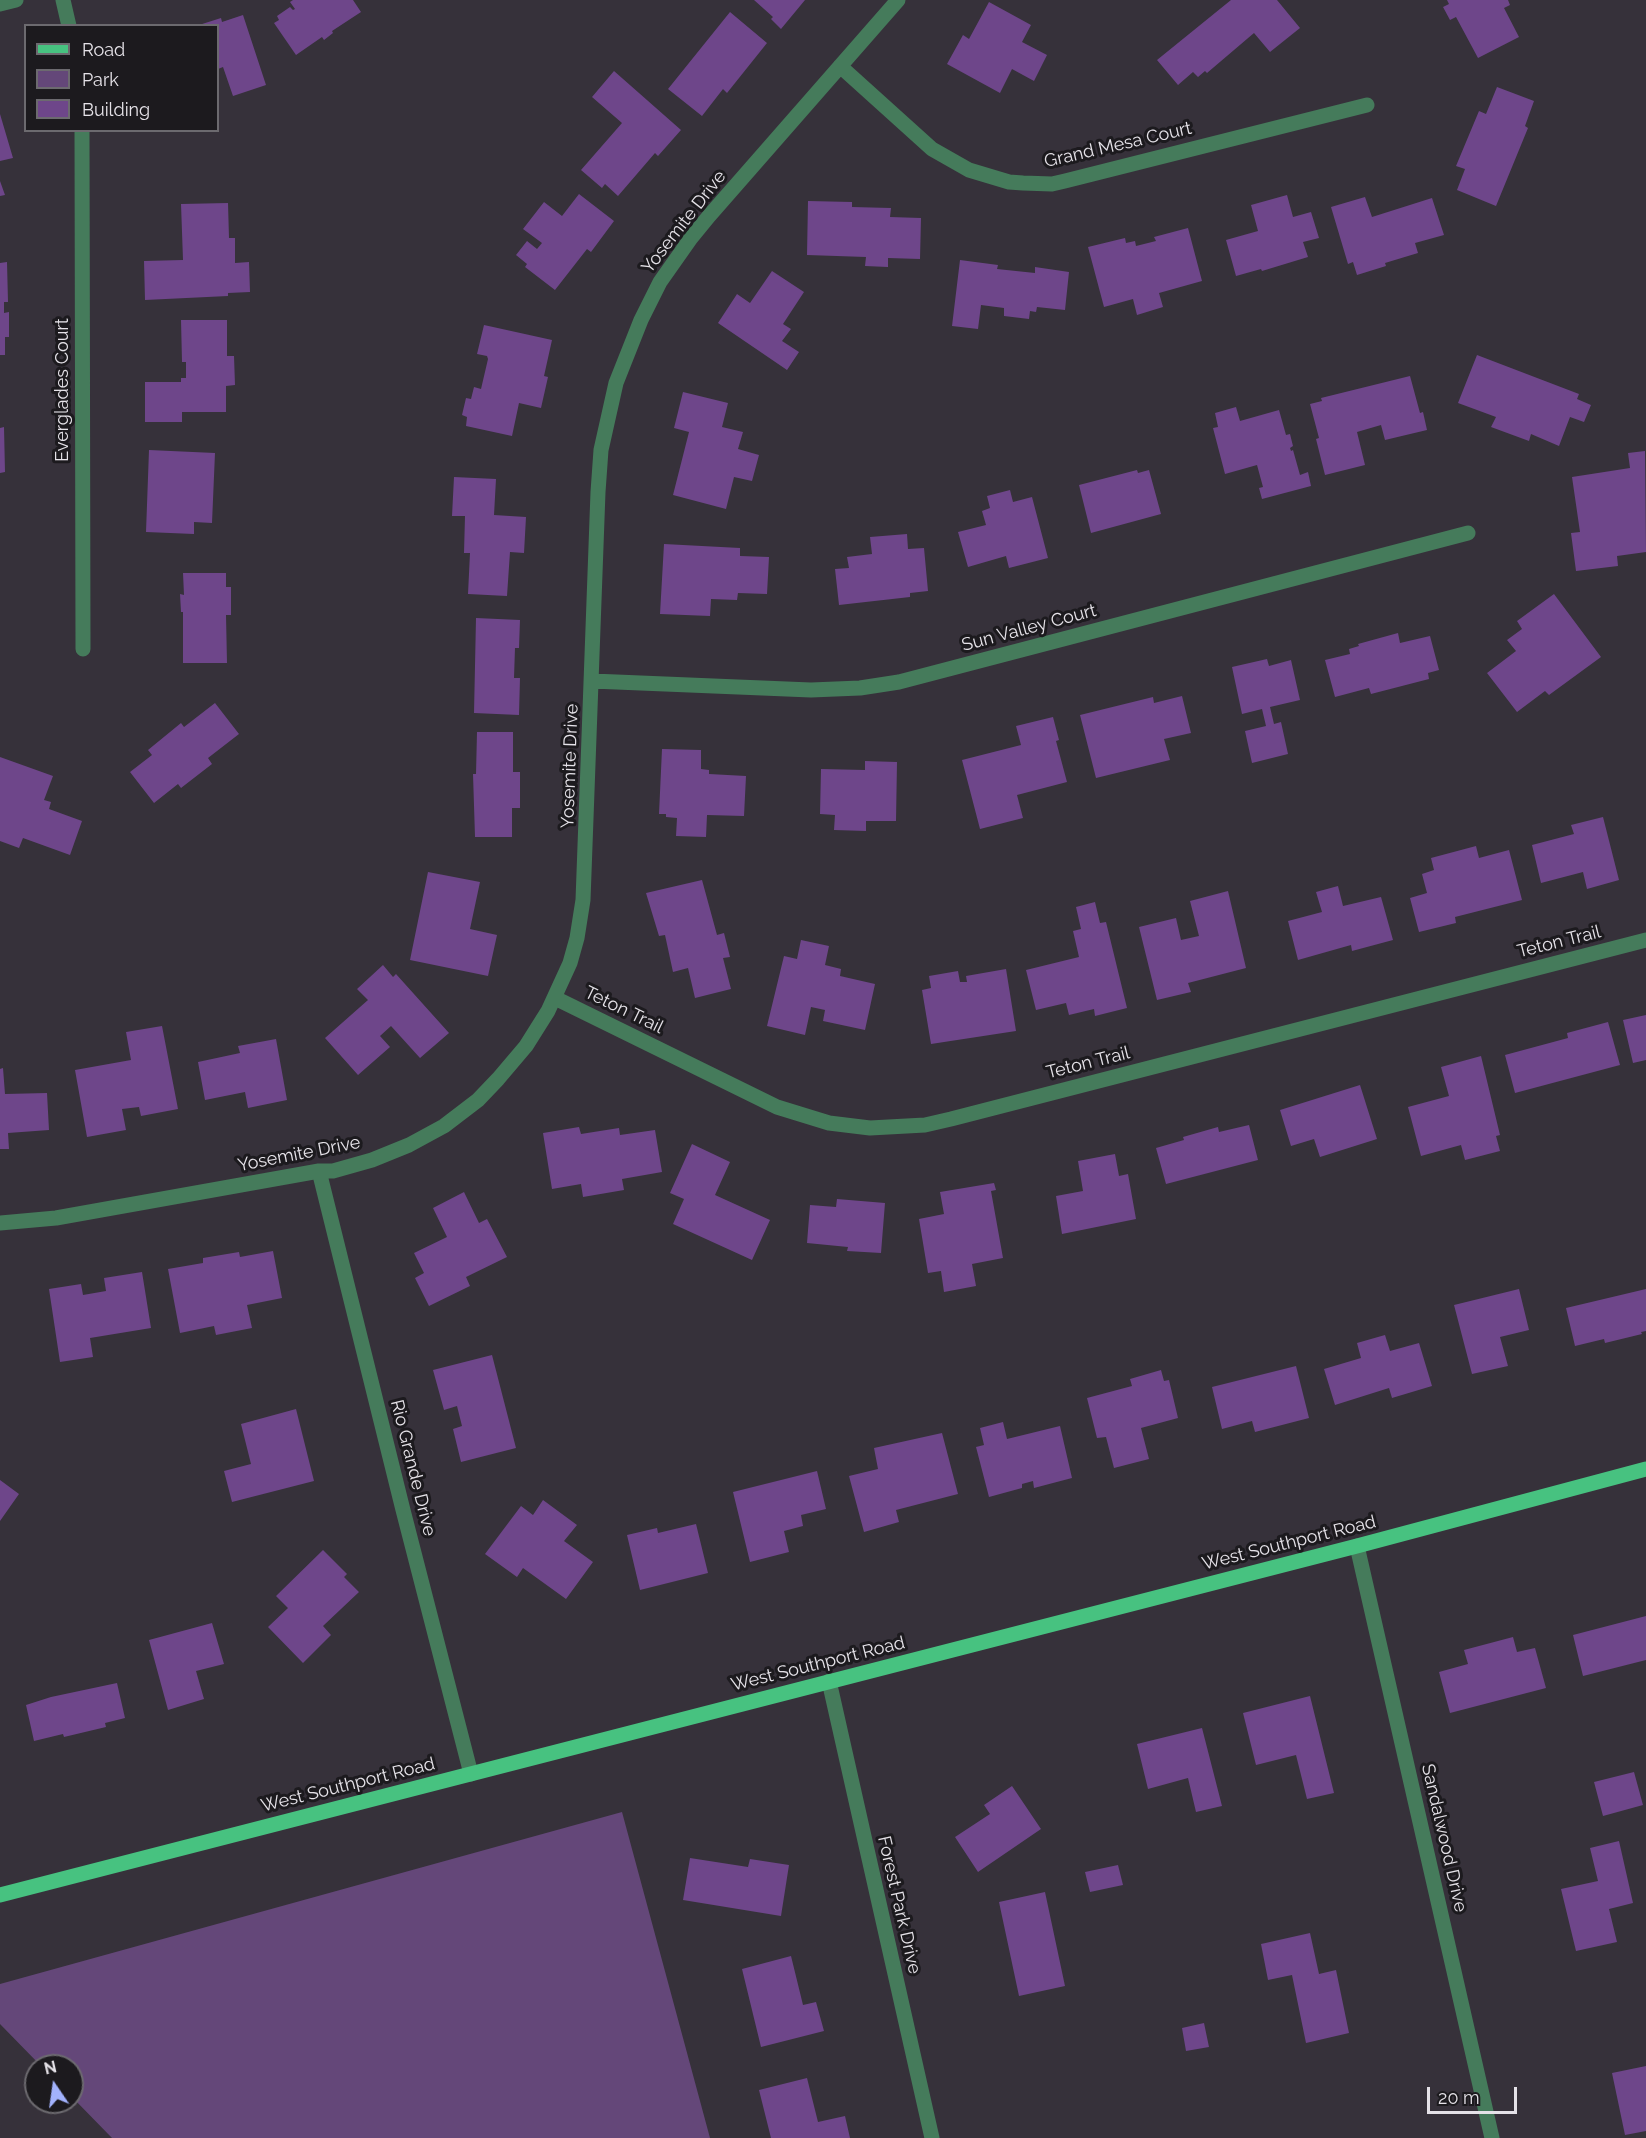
<!DOCTYPE html>
<html>
<head>
<meta charset="utf-8">
<style>
	body { margin:0 }
	#map { position:relative; width:1646px; height:2138px; overflow:hidden; background:#36313a; font-family:Raleway,sans-serif }
	canvas { display:block }
	.legend { position:absolute; left:24px; top:24px; width:195px; height:108px; box-sizing:border-box; background:#1c1a1e; border:2px solid #6c6a6f; margin:0; padding:8px 10px; list-style:none; font-size:18px; color:#e5e2e8 }
	.legend li { display:flex; align-items:center; gap:12px; height:30px }
	.legend b { width:30px; border:2px solid #6c6a6f }
	.north { position:absolute; left:24px; top:2054px; width:60px; height:60px; box-sizing:border-box; background:#1c1a1e; border:2px solid #6c6a6f; border-radius:50%; rotate:347deg; font-size:16px; font-weight:700; line-height:24px; text-align:center; color:#e5e2e8 }
	.north::after { content:''; display:block; margin:auto; width:21px; height:27px; background:#a2b2fd; clip-path:polygon(50% 0,100% 100%,50% 72%,0 100%) }
	.scale { position:absolute; left:1427px; top:2087px; width:90px; height:27px; box-sizing:border-box; border:3px solid #e5e2e8; border-top:0; padding-left:8px; font-size:18px; line-height:21px; white-space:nowrap; color:#e5e2e8; -webkit-text-stroke:4px #1c1a1e; paint-order:stroke }
</style>
</head>
<body>
<div id="map">
<canvas width="1646" height="2138"></canvas>
<ul class="legend">
<li><b style="height:8px;background:#47c280"></b>Road</li>
<li><b style="height:16px;background:#644779"></b>Park</li>
<li><b style="height:16px;background:#6e468a"></b>Building</li>
</ul>
<div class="north">N</div>
<div class="scale">20 m</div>
</div>
<script>
const context = document.querySelector('canvas').getContext('2d');
context.lineJoin = 'round';
function paint(path, color) {
  context.fillStyle = color;
  context.fill(path, 'evenodd');
}
function shape(rows) {
  const path = new Path2D();
  for (const r of rows) {
    path.moveTo(r[0], r[1]);
    for (let i = 2; i < r.length; i += 2) path.lineTo(r[i], r[i + 1]);
  }
  return path;
}
function stroke(path, color, width, dash) {
  context.strokeStyle = color;
  context.lineWidth = width;
  context.lineCap = dash ? 'butt' : 'round';
  context.setLineDash(dash || []);
  context.stroke(path);
}
function label(font, color, halo, rows, align = 'center') {
  context.font = font + ' Raleway,sans-serif';
  context.lineWidth = 6;
  context.setLineDash([]);
  context.textBaseline = 'middle';
  context.strokeStyle = halo;
  context.fillStyle = color;
  for (const [text, x, y, turn = 0] of rows) {
    context.save();
    context.translate(x, y);
    context.rotate((+turn || 0) * Math.PI / 180);
    context.textAlign = isNaN(turn) ? turn : align;
    if (halo) context.strokeText(text, 0, 0);
    context.fillText(text, 0, 0);
    context.restore();
  }
}
paint(shape([
	[622,1812,710,2138,112,2138,72,2097,72,2066,41,2066,0,2024,0,1984]
]), '#644779');
paint(shape([
	[293,0,353,0,361,12,332,31,333,33,324,40,322,37,296,55,274,23,279,20,277,16,290,7,293,10,295,9,290,2],
	[754,0,805,0,781,29,771,19,773,17],
	[1231,0,1277,0,1300,28,1270,52,1254,33,1207,73,1205,71,1198,77,1193,72,1178,85,1157,60],
	[1447,0,1508,0,1510,5,1504,8,1519,37,1478,58,1456,17,1450,20,1443,7,1449,4],
	[989,2,1031,25,1022,42,1047,55,1034,81,1012,69,1000,93,947,64,963,35,969,39],
	[730,12,767,43,727,93,723,89,702,116,668,89],
	[243,15,266,85,233,96,223,67,218,69,218,26,199,25,221,18,222,22],
	[614,71,681,130,658,156,655,153,618,196,605,184,602,188,581,170,622,123,592,97],
	[1497,87,1534,101,1525,126,1528,128,1496,206,1457,190,1465,169,1456,166,1479,111,1486,114],
	[0,114,13,158,0,161],
	[0,181,5,195,0,196],
	[579,194,614,221,591,252,587,249,555,290,525,267,527,264,516,255,527,241,537,249,542,243,523,229,544,202,562,216],
	[1287,195,1293,217,1311,212,1319,238,1303,242,1308,257,1262,271,1261,269,1236,276,1226,240,1258,231,1251,205],
	[1365,197,1372,217,1432,198,1444,235,1415,243,1418,253,1385,263,1386,266,1357,275,1353,262,1348,264,1331,207],
	[808,201,852,202,852,207,891,208,890,217,921,218,920,259,888,258,888,267,865,266,866,257,807,255],
	[228,203,229,238,235,238,235,263,249,262,250,292,228,293,228,296,145,300,144,261,183,260,181,204],
	[1188,228,1202,281,1159,293,1163,307,1137,315,1133,299,1104,307,1088,247,1125,238,1126,243,1135,241,1136,246,1156,241,1154,237],
	[960,260,998,265,997,269,1035,273,1035,267,1069,272,1065,310,1037,307,1036,312,1030,311,1029,319,1004,316,1004,308,981,305,978,329,952,326],
	[7,262,8,302,4,302,4,313,9,312,9,337,5,337,5,355,0,355,0,263],
	[772,271,804,292,783,324,791,329,782,341,799,352,787,370,718,323,737,294,750,303],
	[181,320,227,320,227,356,234,356,235,385,226,386,226,412,182,412,182,422,145,422,145,382,181,382,181,378,186,378,186,362,182,362],
	[484,325,552,340,544,376,548,377,541,408,519,403,512,436,466,426,467,417,462,415,466,398,471,399,474,387,481,389,488,359,487,356,477,354],
	[1477,355,1579,394,1577,399,1591,405,1584,422,1570,417,1559,446,1531,434,1529,441,1491,427,1496,417,1458,403],
	[1410,376,1420,413,1423,412,1427,430,1385,440,1381,425,1357,432,1365,465,1325,475,1316,439,1319,438,1310,404,1322,401,1321,398],
	[683,392,728,403,722,427,743,432,738,449,759,455,752,481,734,477,726,509,673,495,689,432,674,428],
	[1236,407,1240,421,1279,410,1286,435,1290,434,1293,446,1290,448,1291,451,1293,450,1300,475,1308,472,1311,486,1262,499,1259,488,1263,487,1257,465,1225,474,1213,428,1218,427,1215,413],
	[4,427,5,472,0,473,0,428],
	[149,450,215,453,212,523,194,522,194,534,146,532],
	[1645,451,1646,552,1617,556,1618,566,1576,571,1571,533,1580,532,1572,477,1630,468,1628,453],
	[1137,470,1138,473,1149,470,1161,514,1091,533,1079,485],
	[454,477,496,479,494,515,526,517,524,553,510,552,507,596,468,594,470,553,464,553,465,516,452,516],
	[1010,490,1013,502,1032,497,1048,558,1009,568,1006,556,968,567,958,532,986,525,982,511,990,508,987,496],
	[907,534,908,549,924,548,928,591,910,593,910,597,839,605,835,569,849,568,847,557,872,554,870,537],
	[664,544,740,548,740,556,769,557,767,594,738,593,737,600,711,599,710,616,660,614],
	[183,573,226,573,226,587,231,587,231,615,226,615,227,663,183,663,183,612,181,612,180,594,184,595],
	[1554,594,1601,657,1549,695,1545,691,1517,712,1487,673,1516,651,1507,640,1522,629,1517,621],
	[476,618,520,620,519,648,515,648,514,678,520,678,519,715,474,713],
	[1398,633,1400,643,1430,636,1439,670,1428,673,1429,679,1371,694,1369,688,1335,697,1325,660,1350,654,1349,649,1359,646,1358,644],
	[1267,659,1269,666,1291,660,1300,700,1270,707,1274,724,1281,722,1288,754,1252,763,1245,731,1266,726,1262,709,1242,714,1232,667],
	[1182,696,1191,733,1164,739,1170,760,1096,778,1080,715,1153,697,1154,703],
	[215,703,239,734,208,758,212,764,181,788,178,784,154,803,130,772,152,755,148,750,181,723,184,727],
	[1053,717,1059,740,1056,741,1067,782,1017,795,1023,818,980,829,962,760,1021,745,1016,726],
	[477,732,513,732,513,772,520,772,520,808,512,808,512,837,475,837,473,774,476,774],
	[662,749,701,750,701,769,709,770,709,774,746,776,744,816,707,815,706,837,676,836,677,818,666,817,666,814,659,814],
	[0,757,53,776,44,800,51,802,49,809,82,821,70,855,23,838,19,848,0,841],
	[865,761,897,762,896,821,866,821,866,831,834,830,835,815,820,814,821,769,865,770],
	[1603,817,1619,880,1587,889,1583,872,1541,883,1532,845,1574,834,1571,825],
	[1476,846,1479,858,1509,850,1522,900,1455,917,1456,923,1419,932,1410,898,1427,893,1422,874,1434,870,1431,858],
	[428,872,480,882,470,929,497,935,488,976,410,960],
	[702,880,717,935,724,933,730,957,723,958,731,989,695,998,688,968,673,972,665,935,659,936,646,893],
	[1338,886,1343,906,1381,897,1393,940,1352,951,1351,945,1298,960,1288,921,1322,912,1316,892],
	[1228,891,1246,968,1188,983,1191,992,1157,1000,1139,927,1176,918,1181,940,1199,936,1190,901],
	[1095,902,1100,923,1106,922,1127,1008,1095,1016,1094,1009,1069,1015,1066,1003,1036,1010,1026,970,1079,957,1073,931,1081,929,1076,907],
	[801,940,829,946,825,965,841,969,840,976,875,984,865,1030,823,1021,825,1010,811,1007,805,1035,767,1026,784,956,797,959],
	[383,965,393,977,396,974,449,1033,420,1058,391,1026,380,1036,390,1047,358,1075,325,1038,368,1000,357,989],
	[1006,969,1016,1031,931,1044,922,990,931,988,929,976,958,971,960,982,967,982,966,976],
	[1646,1015,1646,1060,1633,1063,1623,1020],
	[1608,1022,1620,1065,1515,1093,1505,1055,1568,1038,1567,1033],
	[162,1026,178,1109,141,1116,139,1107,122,1109,126,1130,87,1137,75,1070,131,1060,126,1032],
	[276,1039,287,1100,248,1108,245,1092,205,1100,198,1062,240,1053,238,1046],
	[1481,1056,1500,1135,1496,1136,1500,1151,1465,1160,1461,1145,1421,1156,1408,1107,1449,1096,1441,1067],
	[3,1068,5,1094,47,1093,49,1130,8,1133,9,1149,0,1149,0,1069],
	[1360,1085,1377,1139,1320,1157,1314,1139,1291,1146,1280,1110],
	[1249,1125,1258,1160,1166,1184,1156,1148,1184,1140,1183,1137,1218,1127,1219,1132],
	[579,1127,581,1134,619,1128,620,1135,655,1130,662,1172,622,1179,624,1190,583,1197,581,1184,552,1189,543,1133],
	[692,1144,730,1162,715,1195,770,1220,752,1260,673,1224,684,1199,670,1193],
	[1115,1154,1119,1176,1128,1174,1136,1219,1062,1234,1056,1196,1083,1191,1078,1161],
	[994,1183,996,1190,991,1191,1003,1258,972,1264,976,1286,944,1292,941,1271,928,1273,919,1219,944,1214,940,1192],
	[464,1192,479,1223,487,1219,507,1257,466,1277,470,1286,429,1306,415,1278,424,1273,414,1253,447,1237,433,1208],
	[837,1199,885,1203,881,1253,847,1251,848,1247,807,1243,810,1205,836,1207],
	[273,1251,282,1298,247,1305,252,1328,216,1335,214,1326,180,1333,168,1269,203,1263,203,1258,239,1252,240,1257],
	[142,1272,151,1328,90,1338,93,1357,60,1362,49,1289,81,1284,83,1295,106,1291,104,1278],
	[1519,1289,1529,1330,1500,1337,1508,1366,1472,1374,1454,1305],
	[1646,1289,1646,1331,1641,1332,1642,1334,1605,1343,1604,1339,1575,1346,1566,1308],
	[1385,1335,1390,1351,1419,1343,1432,1386,1392,1398,1389,1388,1335,1405,1324,1369,1361,1358,1357,1343],
	[492,1355,516,1448,461,1462,453,1429,462,1426,457,1406,444,1410,433,1370],
	[1296,1366,1309,1418,1255,1432,1252,1421,1222,1429,1212,1387],
	[1161,1370,1164,1381,1169,1380,1178,1418,1141,1428,1149,1459,1114,1468,1106,1437,1097,1438,1087,1398,1132,1386,1130,1379],
	[296,1409,314,1481,232,1502,224,1471,251,1464,241,1424],
	[1003,1422,1007,1439,1060,1426,1072,1478,1034,1488,1033,1481,1022,1484,1022,1488,989,1497,976,1447,984,1445,980,1428],
	[942,1433,958,1494,896,1510,899,1522,864,1532,849,1476,878,1469,874,1448],
	[817,1471,826,1509,801,1515,803,1526,784,1531,789,1552,750,1562,733,1492],
	[0,1480,19,1494,0,1521],
	[543,1500,577,1525,564,1541,593,1562,566,1599,523,1568,517,1577,485,1554,521,1506,533,1515],
	[696,1524,708,1573,640,1590,627,1535,657,1528,658,1533],
	[323,1550,347,1574,344,1577,359,1592,323,1626,331,1635,303,1663,268,1627,288,1608,276,1596],
	[1646,1616,1646,1660,1583,1676,1573,1635],
	[212,1623,224,1664,196,1671,204,1699,168,1710,149,1640],
	[1513,1637,1517,1652,1535,1648,1546,1688,1450,1713,1439,1672,1468,1664,1464,1650],
	[117,1683,125,1718,105,1723,106,1727,64,1737,63,1734,34,1741,26,1705,51,1697],
	[1310,1696,1334,1793,1307,1799,1296,1755,1256,1765,1243,1713],
	[1202,1728,1222,1806,1196,1812,1188,1778,1148,1789,1137,1744],
	[1634,1772,1643,1805,1603,1816,1594,1782],
	[1012,1786,1041,1829,978,1872,955,1837,990,1814,984,1805],
	[1619,1841,1633,1903,1609,1909,1617,1942,1576,1951,1561,1889,1598,1881,1590,1848],
	[690,1858,748,1867,750,1859,789,1865,781,1916,683,1900],
	[1118,1865,1123,1885,1090,1892,1085,1872],
	[1045,1892,1065,1986,1019,1996,999,1902],
	[1310,1933,1319,1974,1336,1970,1349,2033,1306,2043,1292,1975,1268,1980,1261,1944],
	[791,1956,803,2005,816,2002,824,2031,761,2047,742,1969],
	[1204,2023,1209,2047,1186,2051,1182,2028],
	[1646,2066,1646,2131,1625,2135,1612,2073],
	[807,2078,818,2122,845,2116,850,2138,771,2138,759,2090]
]), '#6e468a');
stroke(shape([
	[63,0,69,26],
	[0,4,16,0],
	[840,66,932,149,969,170,1009,182,1023,183,1052,184,1065,181,1367,105],
	[82,130,83,649],
	[592,681,811,690,860,688,899,682,1468,533],
	[555,998,777,1107,829,1123,870,1128,925,1125,951,1119,1646,940],
	[319,1171,403,1510,471,1774],
	[0,1223,56,1218,319,1171,333,1171,372,1160,409,1145,444,1126,478,1100,498,1079,526,1046,548,1011,570,963,577,938,583,900,598,492,601,450,616,383,641,320,660,282,691,238,709,216,898,0],
	[1357,1546,1492,2138],
	[829,1681,932,2138]
]), '#457b5b', 15);
stroke(shape([
	[0,1895,1357,1546,1646,1469]
]), '#47c280', 15);
label('18px', '#e5e2e8', '#1c1a1e', [
	["Grand Mesa Court",1118,145,-13],
	["Yosemite Drive",684,222,-52],
	["Everglades Court",63,390,-90],
	["Sun Valley Court",1029,628,-15],
	["Yosemite Drive",570,766,-88],
	["Teton Trail",1559,942,-14],
	["Teton Trail",624,1010,26],
	["Teton Trail",1088,1063,-14],
	["Yosemite Drive",299,1154,-11],
	["Rio Grande Drive",413,1468,76],
	["West Southport Road",1289,1543,-14],
	["West Southport Road",818,1664,-14],
	["West Southport Road",348,1785,-14],
	["Sandalwood Drive",1444,1838,77],
	["Forest Park Drive",899,1905,77]
]);
</script>
</body>
</html>
